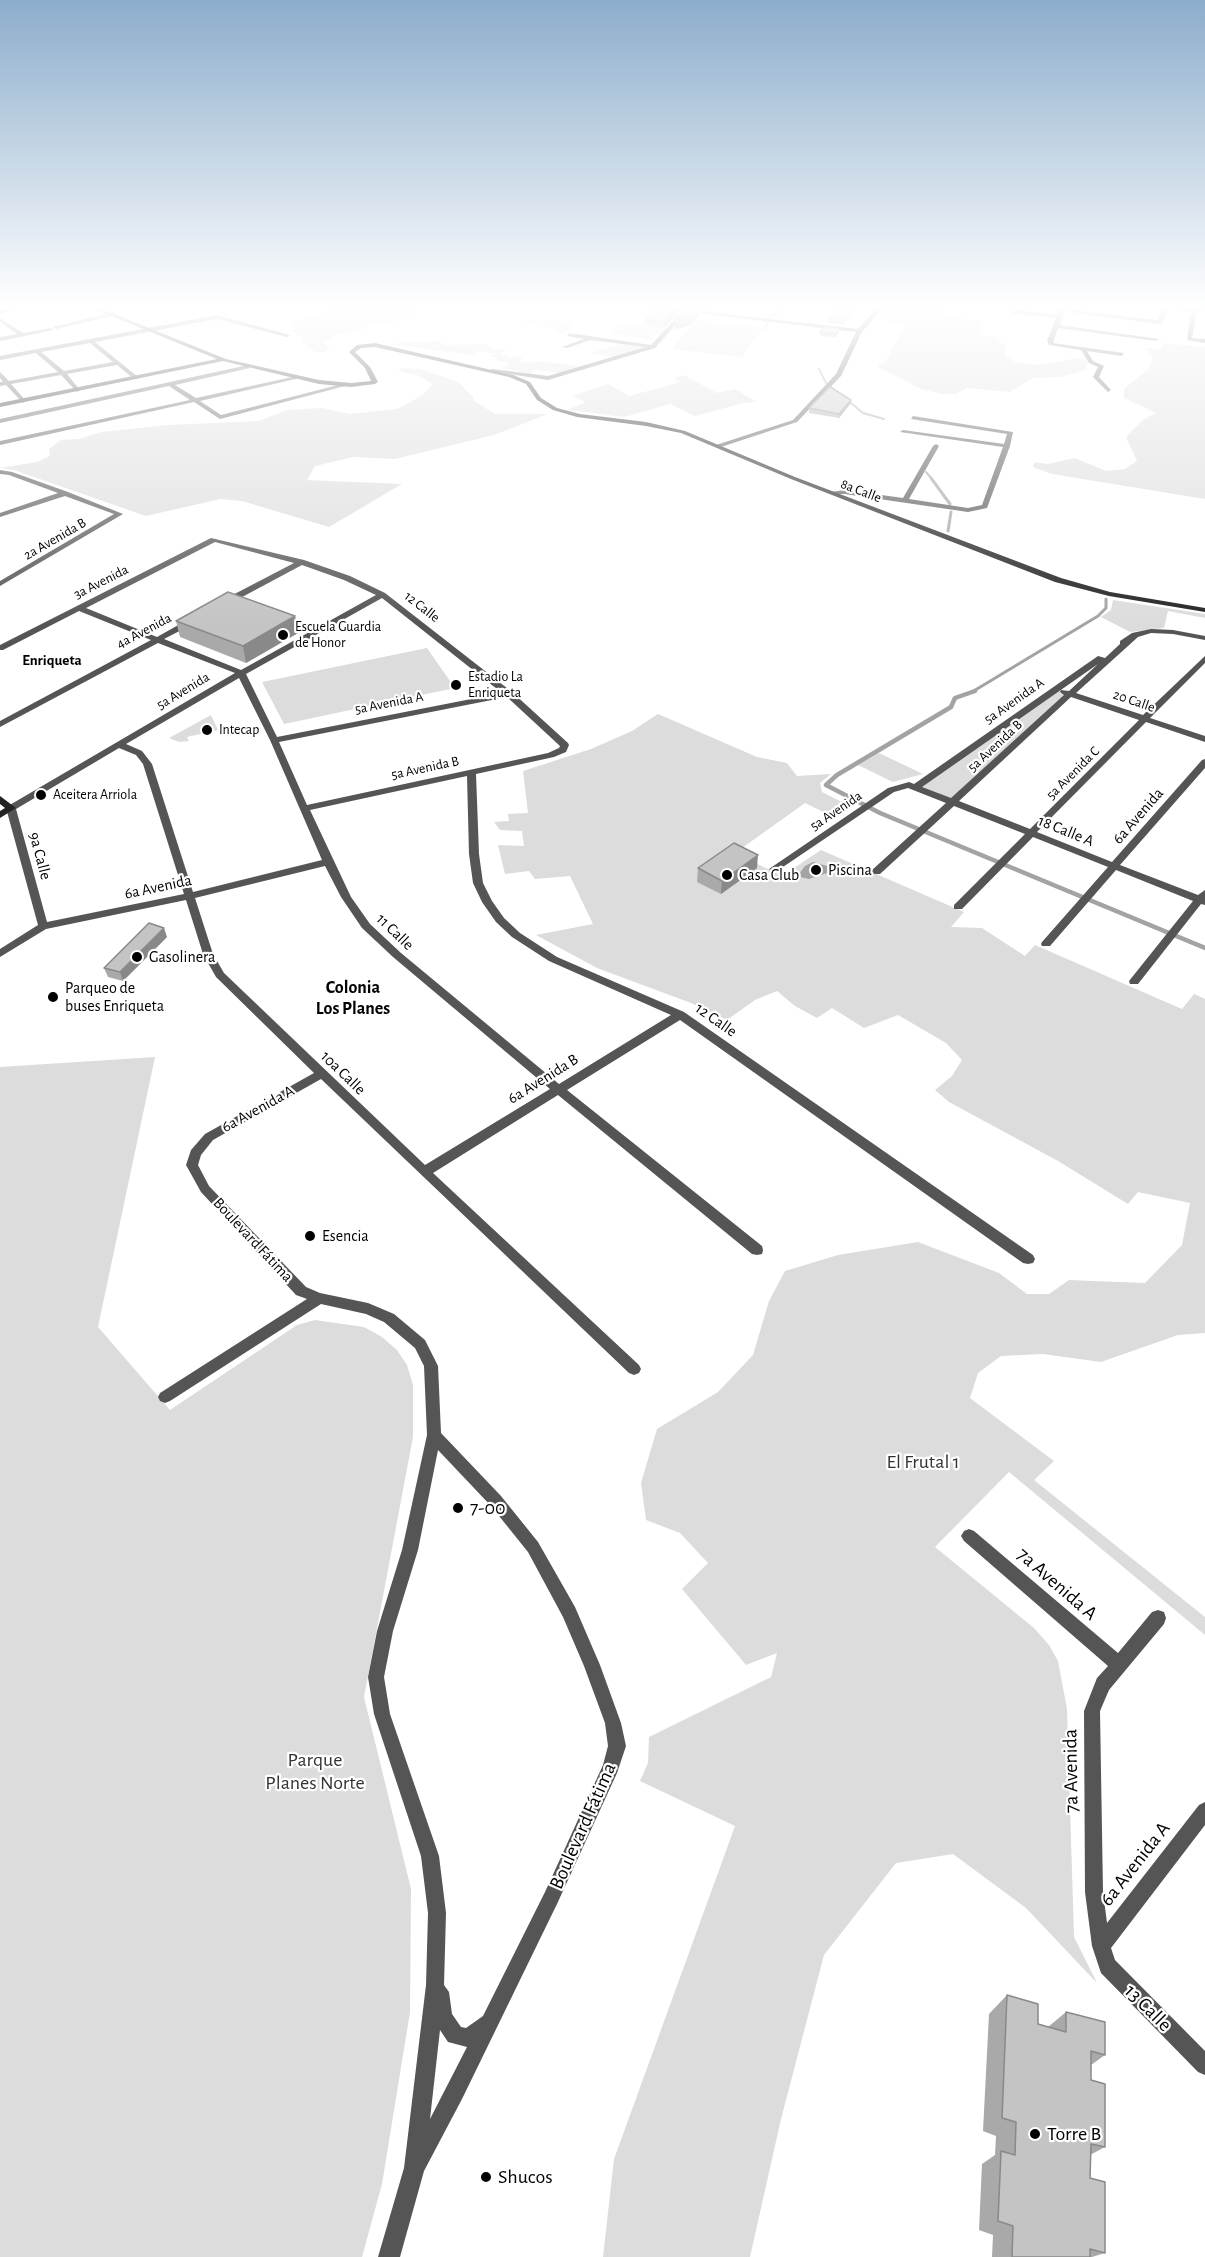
<!DOCTYPE html>
<html>
<head>
<meta charset="utf-8">
<style>
	body { margin:0 }
	canvas { display:block; background:#fff }
</style>
</head>
<body>
<canvas width="1205" height="2257"></canvas>
<script>
const context = document.querySelector('canvas').getContext('2d');
context.lineJoin = 'round';
function paint(path, color) {
  context.fillStyle = color;
  context.fill(path, 'evenodd');
}
function shape(rows) {
  const path = new Path2D();
  for (const r of rows) {
    path.moveTo(r[0], r[1]);
    for (let i = 2; i < r.length; i += 2) path.lineTo(r[i], r[i + 1]);
  }
  return path;
}
function stroke(path, color, width, dash) {
  context.strokeStyle = color;
  context.lineWidth = width;
  context.lineCap = dash ? 'butt' : 'round';
  context.setLineDash(dash || []);
  context.stroke(path);
}
function label(font, color, halo, rows, align = 'center') {
  context.font = font + ' "Alegreya Sans",sans-serif';
  context.lineWidth = 4.5;
  context.setLineDash([]);
  context.textBaseline = 'middle';
  context.strokeStyle = halo;
  context.fillStyle = color;
  for (const [text, x, y, turn = 0] of rows) {
    context.save();
    context.translate(x, y);
    context.rotate((+turn || 0) * Math.PI / 180);
    context.textAlign = isNaN(turn) ? turn : align;
    if (halo) context.strokeText(text, 0, 0);
    context.fillText(text, 0, 0);
    context.restore();
  }
}
paint(shape([
	[340,309,416,309,417,315,390,324,373,324,361,330,336,335,323,342,330,349,326,352,316,352,304,344,302,338,293,331,293,324,298,320],
	[890,309,938,309,945,315,983,321,979,335,997,337,1005,347,1005,356,1015,362,1040,365,1078,358,1087,360,1087,365,1085,370,1061,377,1033,378,1010,392,967,388,956,394,942,394,921,389,877,366,885,362,905,326,880,319],
	[514,319,567,322,574,325,565,333,558,334,557,330],
	[647,319,651,319,646,325,667,328,661,335,653,334,650,337,658,338,656,340,612,334,623,323,641,325],
	[695,321,763,328,742,357,672,349],
	[440,341,443,345,487,344,493,349,508,350,499,354,510,357,505,360,514,356,523,358,519,361,528,363,536,361,581,366,559,373,534,370,531,374,502,368,511,363,495,360,498,358,491,356,494,354,478,351,471,355,389,344],
	[625,343,650,347,616,357,590,353],
	[1163,343,1205,347,1205,499,1052,474,1033,467,1034,462,1048,464,1075,458,1106,471,1125,469,1137,461,1126,437,1143,420,1156,413,1124,398,1124,389,1149,368,1153,356,1144,348,1161,349],
	[401,368,420,369,457,381,473,397,473,400,495,414,548,414,494,435,395,459,354,457,315,466,307,480,402,484,329,527,242,501,220,499,146,516,14,470,0,468,37,462,50,456,49,449,61,440,79,439,101,432,168,425,259,421,287,410,303,409,322,408,350,414,397,409,423,395,432,384,420,376,398,371],
	[684,375,717,393,735,389,757,402,743,403,695,416,670,404,624,417,568,410,586,402,573,396,599,387,608,384,629,396,681,382,674,378],
	[1113,600,1205,614,1205,618,1168,611,1164,628,1130,632,1101,617,1111,610],
	[427,648,455,688,284,724,262,682],
	[1055,688,1071,694,955,802,916,787],
	[658,714,757,757,787,763,797,776,831,774,820,783,822,792,852,807,836,818,805,803,735,853,782,876,821,850,964,912,951,927,982,928,1025,956,1035,945,1182,1009,1194,994,1205,999,1205,1333,1178,1335,1101,1362,1043,1354,1001,1356,978,1373,970,1398,1054,1461,1034,1480,1205,1617,1205,1635,1009,1472,935,1547,1034,1628,1049,1645,1058,1661,1067,1709,1074,1937,1097,1983,1026,1908,953,1854,896,1863,824,1955,781,2119,750,2257,603,2257,614,2159,735,1826,640,1781,648,1763,649,1737,771,1677,777,1653,746,1665,682,1589,708,1563,680,1533,646,1520,641,1483,657,1429,718,1392,753,1355,769,1301,785,1271,838,1255,918,1242,999,1273,1027,1294,1049,1294,1069,1280,1145,1283,1182,1245,1190,1203,1138,1192,1128,1204,1058,1161,949,1102,935,1090,952,1076,962,1060,946,1043,898,1015,864,1028,832,1008,817,1018,795,1006,777,991,755,1000,727,1020,691,1003,597,968,536,935,593,924,570,876,535,879,529,871,505,874,498,845,524,846,522,831,500,830,494,822,509,821,508,814,528,813,523,771,591,749,632,731],
	[211,715,218,730,187,737,189,741,179,742,169,738],
	[879,753,923,774,893,782,858,765],
	[155,1057,98,1327,170,1410,297,1325,315,1320,364,1327,382,1337,397,1350,407,1365,413,1385,413,1437,364,1697,411,1889,410,2012,382,2184,362,2257,0,2257,0,1067]
]), '#dcdcdc');
paint(shape([
	[813,862,827,866,827,873,809,879,800,877,799,874,805,866]
]), '#a3a3a3');
stroke(shape([
	[765,328,769,319,783,309],
	[819,369,826,383,839,393],
	[846,399,863,413,884,419],
	[926,472,932,479]
]), '#a3a3a3', 2);
stroke(shape([
	[931,478,950,504],
	[948,531,951,512],
	[972,692,1098,616,1106,608,1106,599]
]), '#a3a3a3', 3);
stroke(shape([
	[975,691,955,698,951,707,837,775,826,785,880,813,1205,948]
]), '#a3a3a3', 4.5);
paint(shape([
	[684,309,858,329,876,309,882,309,862,332,841,376,797,422,718,448,716,447,716,445,793,420,836,374,856,332,687,312,655,348,548,380,489,371,492,369,548,376,646,347,590,340,567,348,562,347,584,339,567,336,569,333,651,345,684,309],
	[1013,309,1057,315,1059,309,1065,309,1062,316,1064,317,1059,325,1159,339,1156,341,1058,328,1053,343,1124,353,1122,356,1087,351,1093,361,1104,366,1099,377,1111,390,1108,392,1093,377,1098,367,1089,363,1081,350,1049,345,1047,341,1056,318,1014,314,1011,312,1013,309],
	[1162,309,1168,309,1163,322,1160,324,1067,312,1070,310,1158,320,1162,309],
	[1172,309,1197,309,1192,338,1205,339,1205,343,1187,340,1191,312,1172,309],
	[114,312,116,315,56,329,53,327,114,312],
	[217,315,290,335,287,337,217,319,95,342,138,377,138,379,134,379,117,365,67,374,80,390,77,392,61,375,11,384,26,401,23,403,6,385,0,386,0,382,3,382,0,378,0,372,9,381,58,372,36,353,0,360,0,356,217,315],
	[90,343,113,362,64,371,41,352,90,343],
	[0,318,23,333,51,328,54,330,0,341,0,337,17,334,0,322,0,318],
	[248,365,250,368,175,385,196,398,297,376,300,378,200,401,221,415,346,383,349,385,220,419,194,402,0,445,0,441,190,400,169,386,0,423,0,419,248,365],
	[913,416,1013,432,1010,446,987,508,968,512,845,494,830,494,830,492,845,490,903,498,933,446,936,444,939,446,909,499,968,508,982,505,1003,447,900,432,903,430,1004,444,1007,434,911,419,913,416],
	[0,470,12,472,68,492,123,514,0,586,0,581,114,514,65,496,0,517,0,513,58,493,9,475,0,474,0,470],
	[211,538,304,560,350,576,385,593,512,692,568,743,569,745,566,752,554,757,476,774,479,854,483,883,492,901,504,918,520,933,557,957,684,1012,1033,1255,1035,1259,1033,1263,1028,1264,1023,1263,680,1020,567,1090,762,1246,763,1250,762,1254,757,1255,752,1254,558,1095,433,1173,639,1365,641,1369,639,1373,634,1375,629,1373,321,1079,213,1140,201,1155,198,1165,209,1186,306,1287,320,1293,368,1303,394,1314,425,1340,438,1366,441,1433,501,1496,538,1542,575,1607,600,1665,621,1723,626,1746,617,1773,557,1904,462,2099,424,2171,400,2257,378,2257,404,2168,426,1985,428,1913,421,1856,374,1714,368,1677,377,1631,402,1550,427,1435,424,1366,415,1348,384,1322,366,1314,321,1304,170,1401,165,1403,160,1401,158,1397,160,1393,307,1299,296,1295,201,1192,186,1165,191,1150,205,1134,314,1073,216,977,203,954,186,900,46,929,0,957,0,949,38,925,6,808,8,806,235,673,158,643,0,727,0,721,151,640,79,611,3,650,0,650,0,645,211,538],
	[215,542,294,563,223,600,223,604,229,604,302,565,344,580,376,595,241,670,164,639,195,623,195,619,189,619,157,637,86,608,215,542],
	[382,598,502,693,277,737,246,674,382,598],
	[239,678,270,740,322,860,193,892,152,764,142,751,126,744,239,678],
	[507,697,560,746,559,748,548,753,307,805,279,742,507,697],
	[119,748,136,755,143,764,184,894,47,922,16,809,119,748],
	[467,776,469,854,473,883,482,902,496,922,512,937,549,961,671,1015,559,1084,401,953,370,924,351,897,310,810,467,776],
	[325,866,341,897,362,928,393,957,550,1089,425,1165,224,973,213,954,195,898,325,866],
	[438,1450,491,1506,528,1552,563,1617,584,1666,605,1723,608,1746,603,1765,545,1892,483,2016,466,2028,461,2027,452,2014,449,1992,444,1985,446,1913,439,1856,390,1714,384,1677,393,1631,418,1550,438,1450],
	[440,2030,448,2042,467,2047,430,2119,440,2030],
	[1151,629,1173,630,1205,636,1205,640,1173,634,1151,633,1138,637,1076,693,1143,715,1205,656,1205,663,1150,718,1205,736,1205,742,1146,722,1037,832,1112,862,1202,760,1205,759,1205,768,1120,865,1198,895,1205,890,1205,905,1201,904,1138,984,1130,984,1129,981,1193,901,1116,870,1050,946,1042,946,1041,944,1042,942,1108,867,1033,837,962,909,954,909,954,905,1025,834,954,806,880,874,872,874,872,870,946,803,908,788,894,792,777,871,771,871,769,869,888,788,909,782,914,784,1098,656,1105,658,1120,644,1120,641,1132,633,1151,629],
	[1098,664,1069,691,1061,690,1060,692,1064,695,951,798,922,787,1098,664],
	[1071,697,1139,720,1030,829,959,801,1071,697],
	[969,1529,974,1531,1118,1653,1152,1612,1158,1610,1164,1612,1166,1618,1164,1624,1109,1690,1100,1711,1103,1892,1107,1923,1199,1805,1205,1802,1205,1825,1111,1948,1115,1960,1205,2051,1205,2075,1198,2072,1101,1973,1092,1946,1085,1892,1084,1711,1097,1678,1108,1666,964,1541,961,1536,964,1531,969,1529]
]), '#555');
paint(shape([
	[5,309,15,309,0,314,0,310,5,309],
	[94,309,102,309,226,359,319,380,351,383,371,381,365,368,349,352,357,345,375,343,513,375,530,382,541,398,557,408,580,414,646,422,685,431,795,477,1061,578,1110,592,1205,608,1205,612,1109,596,1055,582,791,479,681,433,646,426,577,417,553,410,537,400,526,384,509,377,375,347,361,348,355,352,370,367,378,382,375,384,351,387,319,384,223,361,0,407,0,403,217,359,94,309],
	[0,796,16,808,0,818,0,811,5,808,0,804,0,796]
]), '#222');
paint(shape([
	[656,309,682,309,664,328,646,325,646,320],
	[837,309,853,309,843,325,828,323,828,318],
	[820,332,839,332,836,337,820,336],
	[850,404,839,418,809,413,809,408],
	[295,616,298,633,246,663,180,637,176,621],
	[698,868,757,868,721,894,697,882],
	[167,937,123,981,108,977,104,968],
	[1007,1995,1038,2024,1048,2027,1066,2012,1105,2055,1091,2065,1091,2080,1105,2147,1090,2155,1090,2178,1105,2253,1092,2257,992,2257,993,2235,979,2230,982,2164,995,2155,996,2136,983,2131,989,2014]
]), '#a9a9a9');
paint(shape([
	[677,309,682,309,664,328,664,322],
	[697,309,699,309,699,316,690,326,675,329,675,320],
	[850,309,853,309,843,325,844,319],
	[851,400,850,404,839,418,839,414],
	[295,616,298,633,246,663,243,646],
	[758,855,757,868,721,894,722,881],
	[164,928,167,937,123,981,120,972]
]), '#898989');
const building = shape([
	[656,309,677,309,664,322,646,320,656,309],
	[685,309,697,309,690,317,675,320,685,309],
	[837,309,850,309,844,319,828,318,837,309],
	[824,327,839,329,836,334,820,332,824,327],
	[830,387,851,400,839,414,809,408,830,387],
	[228,592,295,616,243,646,176,621,228,592],
	[734,843,758,855,722,881,698,868,734,843],
	[149,923,164,928,120,972,104,968,149,923],
	[1007,1995,1038,2004,1038,2024,1066,2032,1066,2012,1105,2022,1105,2055,1091,2051,1091,2080,1105,2084,1105,2147,1091,2144,1090,2178,1105,2182,1105,2253,1090,2249,1090,2257,1012,2257,1013,2226,998,2221,1001,2151,1015,2155,1016,2122,1002,2118,1007,1995]
]);
paint(building, '#c4c4c4');
stroke(building, '#898989', 1.5);
const sky = context.createLinearGradient(0, 0, 0, 625);
sky.addColorStop(0, '#8cadcc');
sky.addColorStop(0.49, '#fff');
sky.addColorStop(1, '#ffffff00');
context.fillStyle = sky;
context.fillRect(0, 0, 1205, 625);
for (const [x, y, r, color] of [
	[283,635,6,"#000"],
	[456,685,6,"#000"],
	[207,730,6,"#000"],
	[41,795,6,"#000"],
	[816,870,6,"#000"],
	[727,875,6,"#000"],
	[137,957,6,"#000"],
	[53,997,6,"#000"],
	[310,1236,6,"#000"],
	[458,1508,6,"#000"],
	[1035,2134,6,"#000"],
	[486,2177,6,"#000"]
]) {
  const dot = new Path2D();
  dot.arc(x, y, r, 0, 2 * Math.PI);
  context.fillStyle = color;
  context.fill(dot);
  stroke(dot, '#fff', 2);
}
label('14px', '#000', '#fff', [
	["8a Calle",861,491,21],
	["2a Avenida B",55,539,-30],
	["3a Avenida",101,582,-27],
	["12 Calle",422,607,38],
	["4a Avenida",144,631,-28],
	["5a Avenida",183,691,-31],
	["5a Avenida A",1014,701,-35],
	["20 Calle",1134,701,19],
	["5a Avenida A",389,703,-11],
	["5a Avenida B",995,746,-43],
	["5a Avenida B",425,768,-12],
	["5a Avenida C",1073,773,-45],
	["5a Avenida",836,811,-34]
]);
label('14px', '#000', '#fff', [
	["Escuela Guardia",295,627],
	["de Honor",295,643],
	["Estadio La",468,677],
	["Enriqueta",468,693],
	["Intecap",219,730],
	["Aceitera Arriola",53,795]
], 'left');
label('bold 15px', '#000', '#fff', [
	["Enriqueta",52,660]
]);
label('16px', '#000', '#fff', [
	["6a Avenida",1138,816,-49],
	["18 Calle A",1066,831,22],
	["9a Calle",40,856,75],
	["6a Avenida",158,887,-12],
	["11 Calle",395,932,44],
	["12 Calle",716,1020,35],
	["10a Calle",343,1073,44],
	["6a Avenida B",543,1079,-32],
	["6a Avenida A",258,1109,-29],
	["Boulevard Fátima",253,1240,47]
]);
label('16px', '#000', '#fff', [
	["Piscina",828,870],
	["Casa Club",739,875],
	["Gasolinera",149,957],
	["Parqueo de",65,988],
	["buses Enriqueta",65,1006],
	["Esencia",322,1236]
], 'left');
label('bold 18px', '#000', '#fff', [
	["Colonia",353,988],
	["Los Planes",353,1009]
]);
label('20px', '#333', '#fff', [
	["El Frutal 1",923,1462],
	["Parque",315,1760],
	["Planes Norte",315,1783]
]);
label('20px', '#000', '#fff', [
	["7-00",470,1508],
	["Torre B",1047,2134],
	["Shucos",498,2177]
], 'left');
label('20px', '#000', '#fff', [
	["7a Avenida A",1057,1584,41],
	["7a Avenida",1071,1771,-91],
	["Boulevard Fátima",583,1826,-66],
	["6a Avenida A",1135,1864,-52],
	["13 Calle",1148,2008,45]
]);
</script>
</body>
</html>
